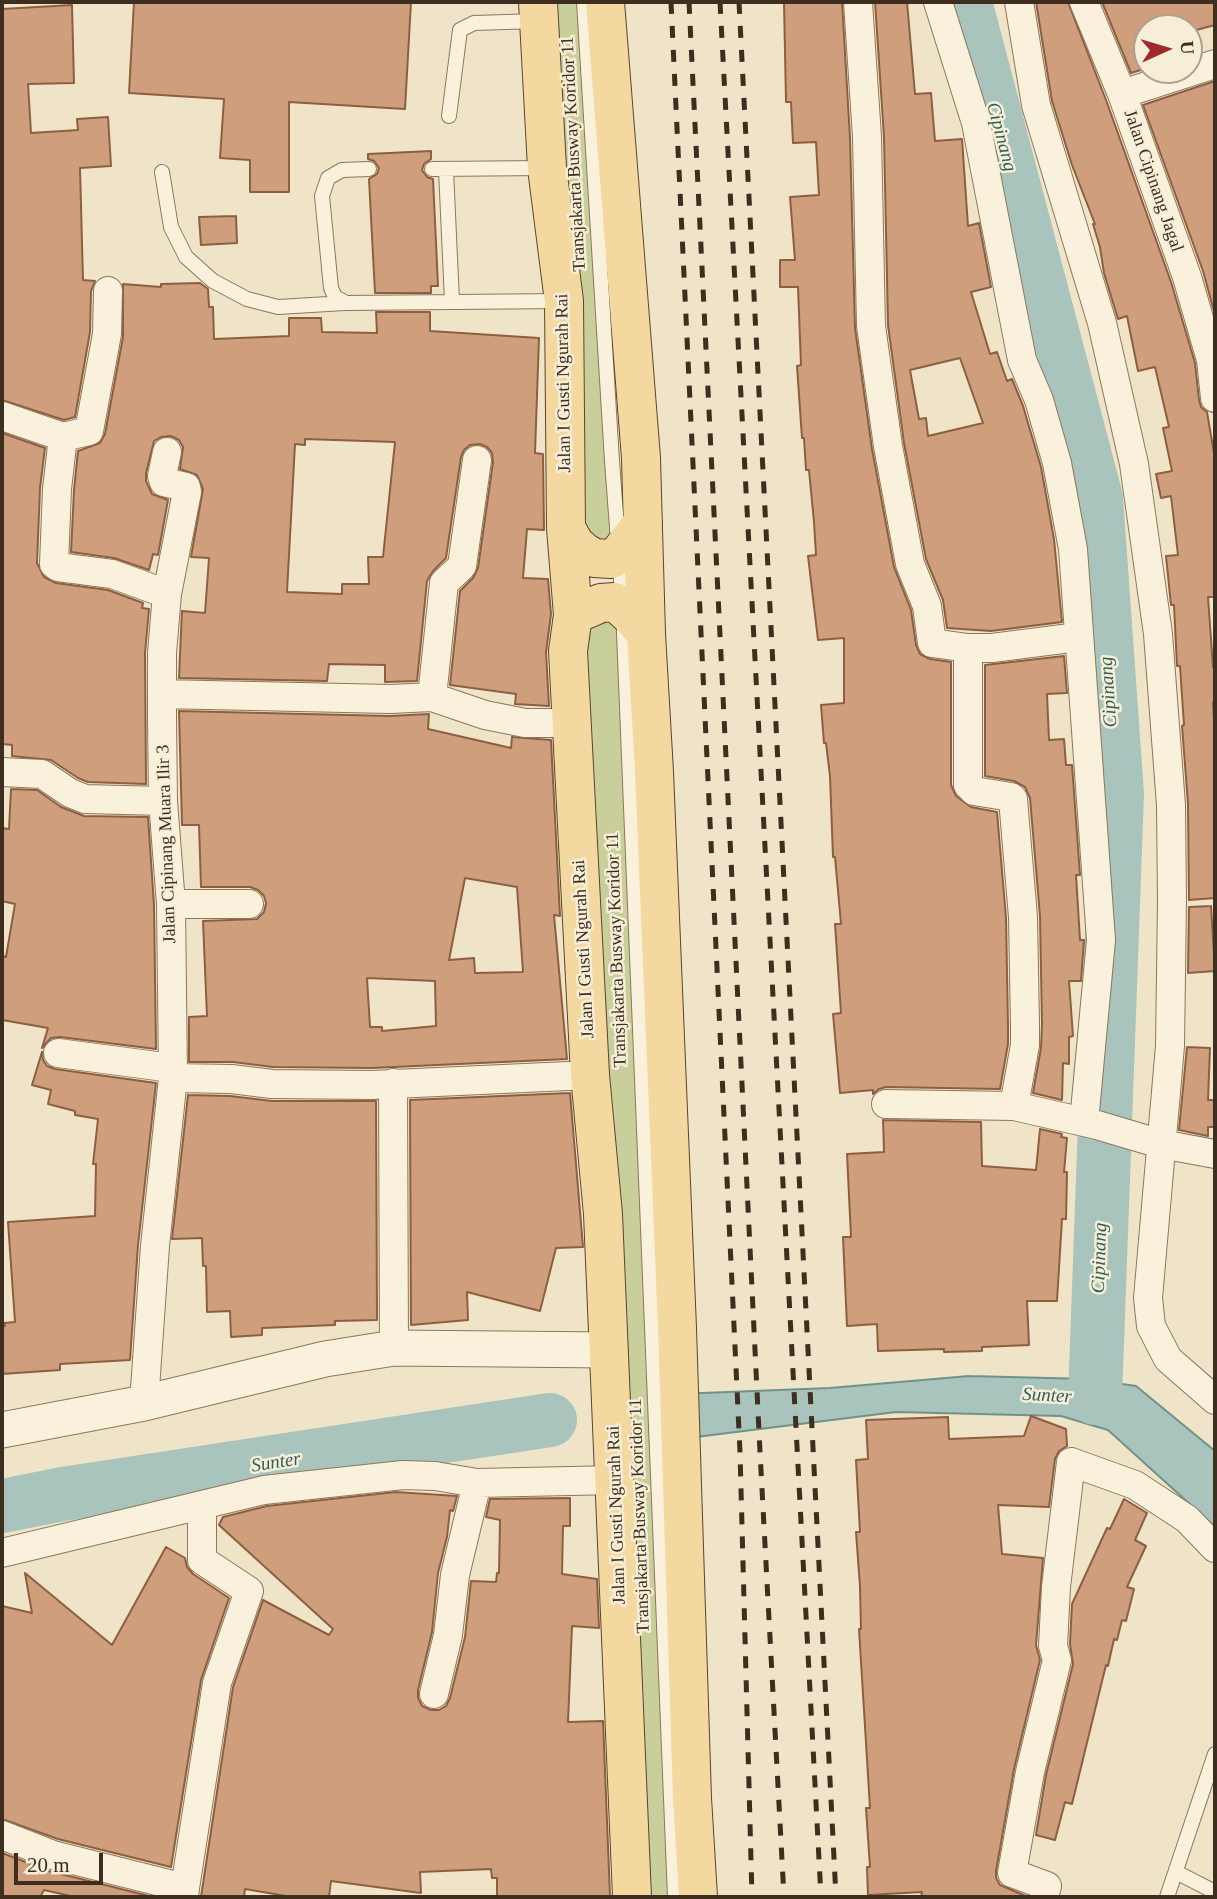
<!DOCTYPE html>
<html>
<head>
<meta charset="utf-8">
<style>
	body { margin:0 }
	#map { position:relative; width:1217px; height:1899px; overflow:hidden; background:#f0e4c8; font-family:"Times New Roman",serif }
	canvas { display:block }
	.frame { position:absolute; inset:0; border:4px solid #3d2e20; pointer-events:none }
	.north { position:absolute; left:1133px; top:14px; width:70px; height:70px; box-sizing:border-box; background:#f7eed8; border:2px solid #ada18e; border-radius:50%; rotate:86deg; font-size:19px; font-weight:700; line-height:28px; text-align:center; color:#3d2e20 }
	.north::after { content:''; display:block; margin:auto; width:24px; height:32px; background:#9e2a2b; clip-path:polygon(50% 0,100% 100%,50% 72%,0 100%) }
	.scale { position:absolute; left:14px; top:1853px; width:89px; height:32px; box-sizing:border-box; border:4px solid #3d2e20; border-top:0; padding-left:9px; font-size:21px; line-height:24px; white-space:nowrap; color:#3d2e20; -webkit-text-stroke:5px #f7eed8; paint-order:stroke }
</style>
</head>
<body>
<div id="map">
<canvas width="1217" height="1899"></canvas>
<div class="frame"></div>
<div class="north">U</div>
<div class="scale">20 m</div>
</div>
<script>
const context = document.querySelector('canvas').getContext('2d');
context.lineJoin = 'round';
function paint(path, color) {
  context.fillStyle = color;
  context.fill(path, 'evenodd');
}
function shape(rows) {
  const path = new Path2D();
  for (const r of rows) {
    path.moveTo(r[0], r[1]);
    for (let i = 2; i < r.length; i += 2) path.lineTo(r[i], r[i + 1]);
  }
  return path;
}
function stroke(path, color, width, dash) {
  context.strokeStyle = color;
  context.lineWidth = width;
  context.lineCap = dash ? 'butt' : 'round';
  context.setLineDash(dash || []);
  context.stroke(path);
}
function label(font, color, halo, rows, align = 'center') {
  context.font = font + ' "Times New Roman",serif';
  context.lineWidth = 5;
  context.setLineDash([]);
  context.textBaseline = 'middle';
  context.strokeStyle = halo;
  context.fillStyle = color;
  for (const [text, x, y, turn = 0] of rows) {
    context.save();
    context.translate(x, y);
    context.rotate((+turn || 0) * Math.PI / 180);
    context.textAlign = isNaN(turn) ? turn : align;
    if (halo) context.strokeText(text, 0, 0);
    context.fillText(text, 0, 0);
    context.restore();
  }
}
paint(shape([
	[538,2,584,2,618,555,584,552],
	[623,608,675,1897,632,1897,581,613]
]), '#c9cf9b');
const water = shape([
	[969,1376,1088,1379,1136,1386,1215,1451,1215,1527,1108,1430,1061,1416,896,1412,680,1439,677,1394,830,1388,969,1376]
]);
paint(water, '#a9c4bc');
stroke(water, '#6f938a', 2);
stroke(shape([
	[965,2,1096,498,1117,794,1095,1398],
	[2,1506,63,1494,550,1420]
]), '#a9c4bc', 54);
const building = shape([
	[134,2,411,2,405,109,289,102,289,192,250,192,250,160,220,158,224,99,129,93,134,2],
	[784,2,842,2,850,138,855,328,872,449,894,567,911,610,916,645,920,654,930,659,951,662,951,785,956,796,971,807,997,812,1006,918,1008,1024,1008,1044,1000,1089,886,1087,879,1089,873,1094,873,1090,840,1093,833,1014,841,1013,835,924,841,924,835,857,833,857,830,776,826,743,824,743,821,705,844,703,844,638,818,640,808,556,816,555,814,522,809,470,806,470,804,438,802,438,797,366,801,365,798,287,780,287,780,260,795,260,790,197,819,195,816,142,793,143,791,102,786,102,784,2],
	[875,2,907,2,915,94,931,93,935,141,962,139,968,226,979,223,991,287,971,292,990,354,997,352,1007,381,1012,379,1023,406,1041,467,1054,539,1062,622,991,631,947,628,943,600,926,559,904,443,888,325,884,137,875,2],
	[960,358,983,423,928,436,926,418,919,419,910,370,960,358],
	[1036,2,1068,2,1106,100,1171,282,1195,363,1199,400,1201,407,1207,412,1215,459,1215,597,1208,597,1213,667,1215,667,1215,702,1213,702,1215,741,1215,898,1189,900,1188,804,1182,726,1184,725,1180,666,1177,666,1174,605,1171,605,1166,556,1178,555,1171,496,1161,498,1156,474,1172,471,1163,428,1169,427,1155,367,1138,371,1127,316,1118,319,1104,273,1100,247,1093,224,1095,224,1072,165,1052,101,1036,2],
	[1102,2,1215,2,1215,25,1189,32,1189,28,1147,28,1147,68,1131,73,1102,2],
	[72,5,74,83,28,84,31,133,78,130,77,119,108,117,111,166,80,168,83,280,95,281,91,291,90,332,75,417,64,420,2,400,2,9,72,5],
	[1215,81,1215,315,1203,271,1143,105,1215,81],
	[431,151,431,159,424,164,422,170,427,177,433,179,438,286,431,286,431,293,375,293,369,179,377,174,379,168,374,161,368,159,368,154,431,151],
	[236,216,237,243,201,245,199,217,236,216],
	[200,283,208,289,209,307,213,307,214,339,289,336,289,318,321,318,322,332,377,333,376,312,430,312,430,331,539,338,535,453,543,454,544,530,527,529,523,578,548,579,551,614,546,652,549,706,515,704,516,694,450,685,460,591,473,578,478,568,493,462,492,453,487,447,480,444,470,445,464,450,461,457,446,558,433,571,427,581,417,681,385,682,385,665,329,664,327,681,179,678,182,611,205,613,209,558,191,557,203,489,197,475,180,469,183,447,179,440,171,436,161,437,154,441,146,473,146,481,152,494,168,500,158,555,153,554,149,570,114,558,71,552,74,490,78,451,100,443,105,434,123,337,123,284,161,287,161,284,200,283],
	[305,439,395,442,383,557,368,557,369,584,342,584,342,594,287,592,295,444,305,445,305,439],
	[2,433,45,448,40,488,37,563,44,577,56,583,108,590,143,603,142,608,149,609,145,653,146,784,88,782,78,778,51,760,12,756,12,745,2,744,2,433],
	[1064,656,1067,693,1047,694,1049,740,1064,739,1066,765,1072,765,1080,875,1076,875,1080,940,1084,940,1081,981,1069,981,1073,1036,1069,1037,1069,1064,1063,1063,1062,1100,1033,1093,1041,1048,1042,1024,1040,916,1030,798,1025,787,1014,781,985,776,985,665,1064,656],
	[179,711,390,716,429,714,428,729,511,748,512,737,551,740,560,916,554,915,567,1059,372,1068,273,1067,233,1062,189,1062,189,1017,207,1016,203,921,257,919,264,912,266,903,264,896,258,890,250,887,201,887,199,825,182,825,179,711],
	[465,878,517,887,523,972,475,973,474,958,449,960,465,878],
	[367,978,435,981,436,1026,382,1031,382,1027,370,1027,367,978],
	[11,789,37,790,61,807,84,816,148,817,154,905,156,1049,60,1037,51,1038,42,1048,48,1028,2,1020,2,956,6,957,15,904,2,901,2,828,9,829,11,789],
	[1211,906,1215,971,1188,973,1189,907,1211,906],
	[1187,1047,1210,1048,1208,1100,1215,1100,1215,1127,1208,1127,1208,1136,1179,1130,1187,1047],
	[42,1052,43,1060,47,1066,55,1069,156,1083,138,1245,130,1360,60,1364,60,1370,2,1374,2,1326,5,1326,4,1323,15,1322,8,1222,95,1216,96,1164,93,1164,98,1119,75,1115,75,1111,48,1104,51,1090,32,1085,42,1052],
	[570,1093,583,1247,556,1248,540,1311,467,1292,468,1320,411,1325,410,1100,570,1093],
	[188,1095,230,1096,272,1101,376,1101,377,1320,335,1321,335,1325,262,1328,262,1335,231,1337,230,1311,207,1312,206,1266,203,1266,202,1238,172,1239,188,1095],
	[883,1120,981,1122,982,1166,1036,1170,1040,1129,1062,1134,1061,1137,1067,1138,1064,1172,1067,1172,1066,1219,1062,1219,1057,1301,1027,1301,1029,1345,982,1347,982,1351,944,1352,944,1349,878,1351,877,1324,847,1326,843,1237,851,1237,847,1154,884,1152,883,1120],
	[1031,1416,1066,1429,1067,1446,1059,1451,1055,1459,1049,1507,998,1505,1002,1554,1043,1558,1036,1645,1040,1660,1014,1769,996,1871,996,1878,1000,1885,1028,1897,921,1897,922,1892,868,1895,867,1867,870,1867,866,1808,870,1808,859,1629,861,1629,860,1586,856,1532,860,1532,856,1460,868,1459,866,1420,948,1417,949,1439,1024,1436,1031,1416],
	[396,1492,457,1496,453,1511,450,1510,447,1537,438,1573,432,1632,418,1690,418,1698,422,1706,431,1710,439,1710,446,1706,450,1698,465,1637,471,1581,496,1582,497,1573,499,1573,500,1520,486,1517,490,1499,570,1498,570,1526,563,1526,562,1574,597,1579,599,1628,572,1626,568,1722,603,1721,610,1896,497,1897,497,1878,492,1878,491,1869,420,1872,421,1893,331,1881,329,1897,292,1897,245,1889,244,1897,201,1897,233,1687,263,1600,329,1635,333,1629,219,1525,223,1517,267,1506,396,1492],
	[1124,1499,1147,1513,1135,1540,1146,1546,1127,1587,1134,1589,1126,1621,1122,1620,1117,1640,1114,1639,1108,1666,1106,1665,1072,1804,1065,1802,1055,1840,1036,1835,1046,1775,1073,1664,1070,1644,1072,1604,1107,1528,1110,1529,1124,1499],
	[166,1547,185,1558,187,1567,193,1574,229,1598,201,1680,171,1867,58,1839,2,1819,2,1606,32,1613,25,1573,112,1645,166,1547],
	[2,1853,49,1871,153,1897,75,1897,44,1890,40,1897,2,1897,2,1853]
]);
paint(building, '#cf9f7d');
stroke(building, '#8d5f41', 2);
const service = shape([
	[584,2,612,461,623,608,675,1897],
	[449,116,460,30,474,23,538,21],
	[369,169,342,170,328,178,322,196,331,288,335,297,346,303,563,301],
	[432,169,546,168],
	[446,170,452,301],
	[162,172,171,227,186,257,213,281,247,299,278,307,345,303],
	[1176,1872,1215,1892],
	[1167,1897,1215,1754]
]);
const minor = shape([
	[858,2,867,137,871,326,888,446,910,564,927,606,932,643,968,648,968,785,974,791,1011,797,1013,799,1023,917,1025,1024,1025,1045,1014,1106,1097,1125,1161,1144,1215,1154],
	[938,2,976,123,1022,360,1039,400,1057,463,1073,549,1101,940,1084,1122],
	[1019,2,1036,105,1102,323,1134,464,1158,634,1171,805,1172,901,1170,1046,1148,1298,1151,1326,1168,1359,1215,1400],
	[1084,2,1122,94,1187,277,1211,360,1215,360],
	[1122,94,1215,64],
	[1211,360,1215,398],
	[2,416,63,437,89,431,107,334,108,291],
	[63,437,57,489,54,564,58,567,112,574,167,594,162,653,162,719,163,801,171,904,173,1078,155,1246,144,1403],
	[167,594,187,492,186,487,164,482,162,476,167,452],
	[968,648,992,648,1078,637],
	[162,694,390,699,432,697,485,715,525,723,572,723],
	[432,697,444,583,462,566,477,460],
	[2,772,42,774,70,793,85,799,163,801],
	[171,904,249,904],
	[58,1053,172,1068],
	[173,1078,231,1079,272,1084,372,1085,590,1075],
	[393,1083,394,1348],
	[886,1104,1014,1106],
	[2,1553,264,1490,403,1475,435,1476,477,1483,616,1480],
	[434,1694,448,1635,455,1575,477,1483],
	[2,1835,53,1855,185,1888,184,1897],
	[185,1888,217,1683,249,1591,202,1560,202,1505],
	[1044,1897,1047,1886,1012,1873,1030,1772,1057,1660,1053,1646,1056,1587,1071,1462,1135,1485,1187,1519,1215,1548]
]);
const tertiary = shape([
	[2,1430,144,1403,325,1359,394,1348,609,1350]
]);
const primary = shape([
	[538,2,547,168,564,301,566,528,573,615,568,651,590,1075,603,1214,632,1897],
	[605,2,641,458,646,634,654,772,677,1328,692,1798,698,1897],
	[566,528,575,544,584,552,594,558,611,559,618,555,643,522],
	[573,615,601,603,615,602,630,615,646,634]
]);
stroke(service, '#8d765c', 16);
stroke(minor, '#8d765c', 30);
stroke(tertiary, '#8d765c', 37);
stroke(primary, '#5b4430', 40);
stroke(service, '#faf1dc', 14);
stroke(minor, '#faf1dc', 28);
stroke(tertiary, '#faf1dc', 35);
stroke(primary, '#f3d9a0', 38);
stroke(shape([
	[671,2,740,1452,752,1897],
	[689,2,760,1452,784,1897],
	[720,2,821,1897],
	[739,2,836,1897]
]), '#3d2e20', 5, [12, 12]);
label('18px', '#3d2e20', '#f7eed8', [
	["Transjakarta Busway Koridor 11",574,154,-93],
	["Jalan Cipinang Jagal",1153,181,71],
	["Jalan I Gusti Ngurah Rai",564,383,-91],
	["Jalan Cipinang Muara Ilir 3",167,844,-92],
	["Jalan I Gusti Ngurah Rai",584,949,-93],
	["Transjakarta Busway Koridor 11",617,950,-92],
	["Jalan I Gusti Ngurah Rai",617,1515,-92],
	["Transjakarta Busway Koridor 11",640,1516,-92]
]);
label('italic 19px', '#2f5d5a', '#f7eed8', [
	["Cipinang",1001,137,75],
	["Cipinang",1109,692,-94],
	["Cipinang",1100,1258,-88],
	["Sunter",1047,1396,3],
	["Sunter",276,1463,-9]
]);
</script>
</body>
</html>
